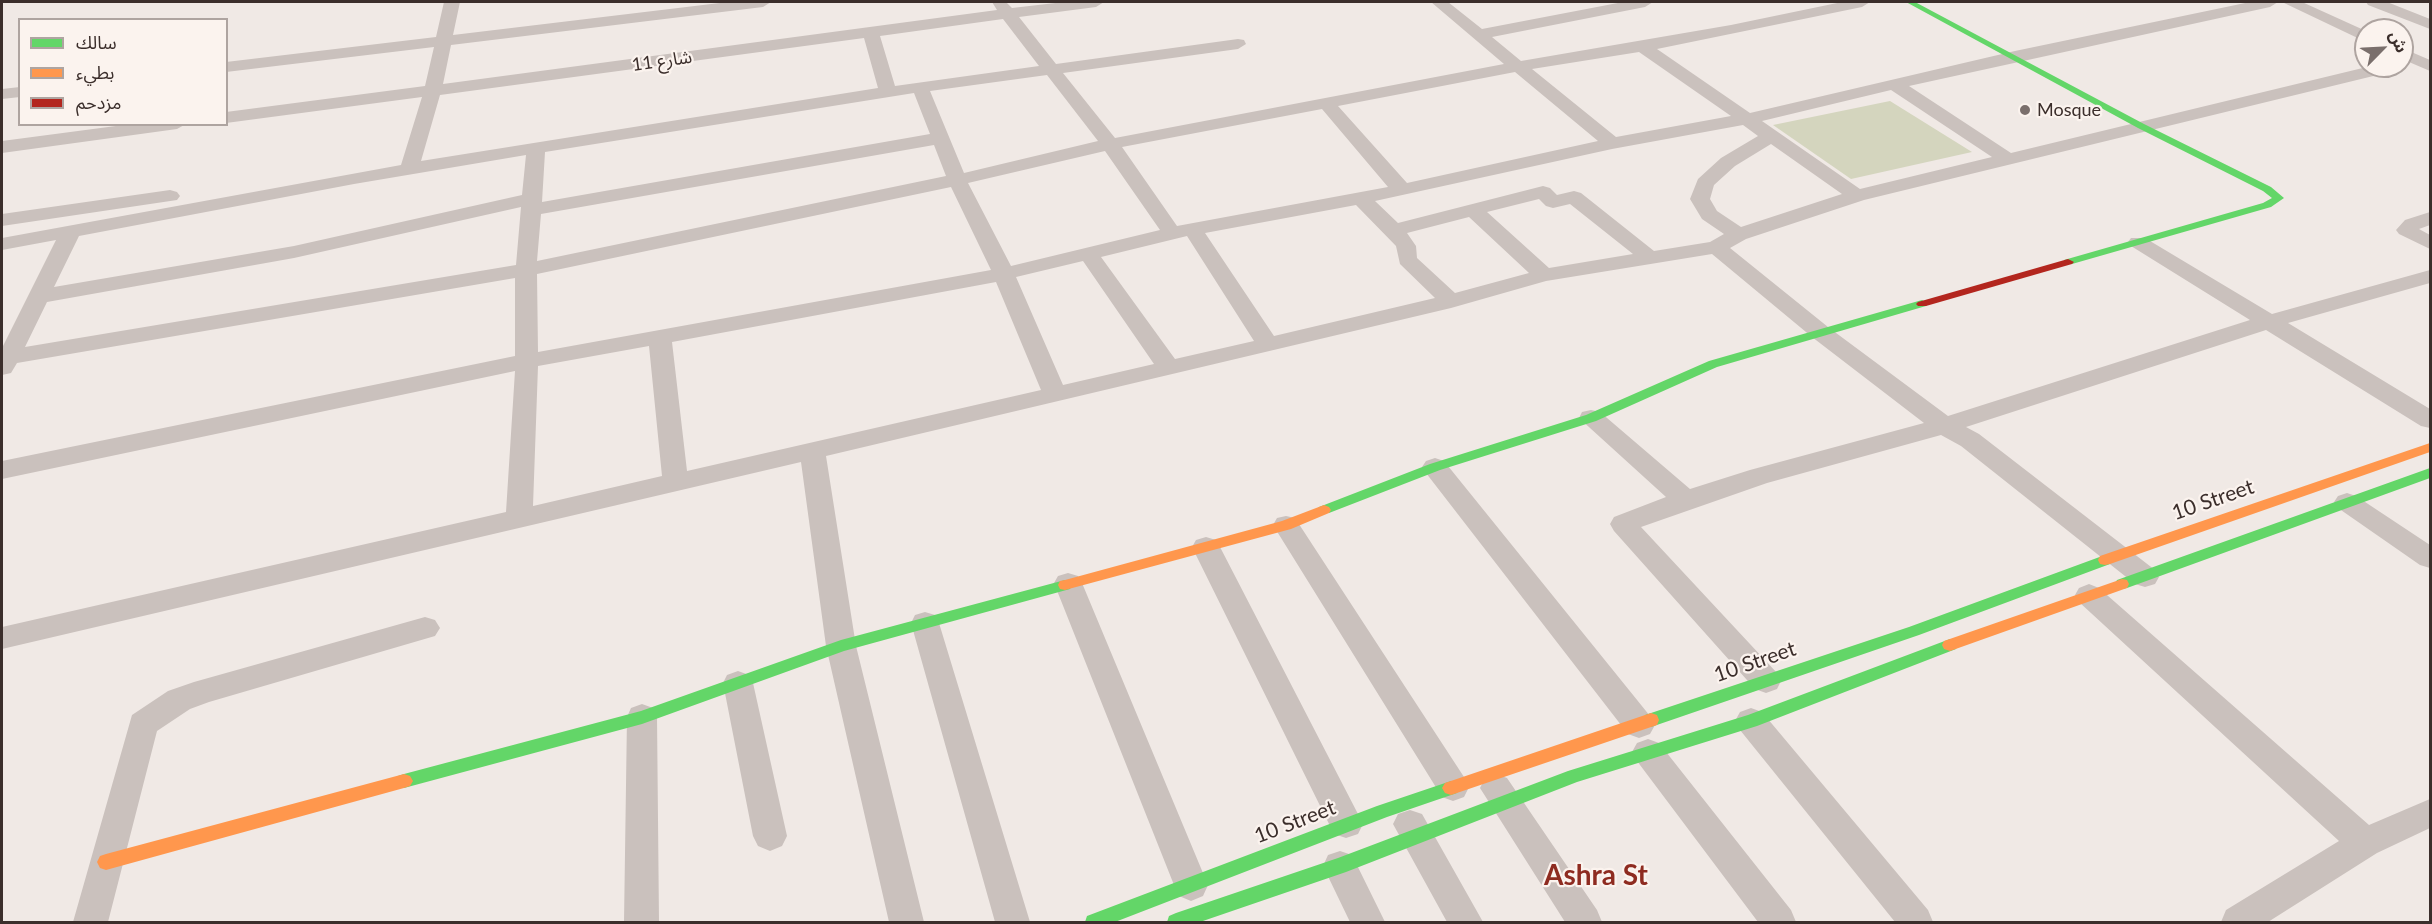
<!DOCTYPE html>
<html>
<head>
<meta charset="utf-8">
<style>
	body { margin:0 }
	#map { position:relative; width:2432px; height:924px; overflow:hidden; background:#f0e9e5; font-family:Lato,"Noto Sans Arabic",sans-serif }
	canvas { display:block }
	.frame { position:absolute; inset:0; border:3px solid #3b2e2b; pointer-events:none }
	.legend { position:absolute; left:18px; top:18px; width:210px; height:108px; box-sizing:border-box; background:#fbf3ee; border:2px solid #aea4a0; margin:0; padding:8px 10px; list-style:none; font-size:18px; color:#3b2e2b }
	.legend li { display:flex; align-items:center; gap:12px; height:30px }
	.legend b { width:30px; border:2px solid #aea4a0 }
	.north { position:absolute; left:2354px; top:18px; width:60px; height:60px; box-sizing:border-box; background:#fbf3ee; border:2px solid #aea4a0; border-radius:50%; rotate:66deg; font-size:16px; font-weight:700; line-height:24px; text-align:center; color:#3b2e2b }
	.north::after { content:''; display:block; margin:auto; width:21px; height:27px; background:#7a6f6c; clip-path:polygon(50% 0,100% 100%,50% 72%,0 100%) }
</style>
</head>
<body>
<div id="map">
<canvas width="2432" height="924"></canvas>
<div class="frame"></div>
<ul class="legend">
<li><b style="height:8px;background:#63d668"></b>سالك</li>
<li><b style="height:8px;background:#ff974d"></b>بطيء</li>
<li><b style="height:8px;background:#b3261e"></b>مزدحم</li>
</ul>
<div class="north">ش</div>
</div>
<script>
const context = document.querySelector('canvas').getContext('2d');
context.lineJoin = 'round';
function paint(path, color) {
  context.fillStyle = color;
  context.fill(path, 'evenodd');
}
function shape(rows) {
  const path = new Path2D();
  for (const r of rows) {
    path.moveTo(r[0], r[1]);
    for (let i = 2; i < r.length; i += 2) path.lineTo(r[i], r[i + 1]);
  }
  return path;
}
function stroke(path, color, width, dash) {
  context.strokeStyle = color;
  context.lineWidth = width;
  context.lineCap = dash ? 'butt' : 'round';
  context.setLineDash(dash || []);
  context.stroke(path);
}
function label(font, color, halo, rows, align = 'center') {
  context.font = font + ' Lato,"Noto Sans Arabic",sans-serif';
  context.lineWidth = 4.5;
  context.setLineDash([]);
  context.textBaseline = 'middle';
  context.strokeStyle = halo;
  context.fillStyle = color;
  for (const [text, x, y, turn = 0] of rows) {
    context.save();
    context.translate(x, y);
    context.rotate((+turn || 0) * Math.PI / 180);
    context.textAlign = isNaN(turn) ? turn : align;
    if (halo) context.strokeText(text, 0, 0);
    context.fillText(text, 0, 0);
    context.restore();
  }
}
paint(shape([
	[1890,101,1972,152,1851,179,1773,125]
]), '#d4d5be');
paint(shape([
	[444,2,460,2,453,35,728,2,771,2,763,7,451,45,443,84,997,10,992,2,1006,2,1012,8,1064,2,1104,2,1096,7,1019,17,1056,64,1238,39,1244,40,1246,44,1238,49,1063,73,1115,138,1504,64,1431,2,1448,2,1482,29,1623,2,1653,2,1645,7,1492,37,1521,61,1731,25,1842,2,1870,2,1862,7,1657,49,1750,113,2015,51,2250,2,2278,2,2270,7,1909,86,2011,153,2371,66,2401,66,2398,70,1864,200,1746,239,1730,248,1828,327,1948,416,2250,320,2131,246,2128,242,2131,238,2145,238,2272,314,2430,270,2430,283,2288,323,2430,409,2430,428,2421,426,2266,330,1966,427,1979,434,2155,570,2159,577,2155,584,2145,587,2135,584,1961,446,1941,435,1767,483,1641,527,1777,673,1781,681,1777,689,1766,693,1755,689,1614,531,1610,524,1614,517,1666,497,1579,418,1582,412,1591,410,1600,412,1690,489,1750,470,1924,423,1812,337,1712,254,1546,281,1451,308,826,456,856,646,924,922,889,922,826,646,801,462,2,649,2,627,506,512,515,371,2,479,2,461,515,356,515,278,17,363,11,373,2,375,2,348,56,240,2,250,2,238,401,165,422,97,226,123,226,112,425,86,434,47,226,72,226,62,436,37,444,2],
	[1003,19,1039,66,895,86,880,36,1003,19],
	[864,38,878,88,421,161,440,95,864,38],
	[1639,52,1731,116,1616,137,1532,69,1639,52],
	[1515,72,1598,141,1407,183,1338,106,1515,72],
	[1047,75,1098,141,964,173,930,91,1047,75],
	[1891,90,1992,157,1860,189,1762,121,1891,90],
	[914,93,930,134,542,202,545,152,914,93],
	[1322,109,1388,187,1177,226,1122,147,1322,109],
	[1743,125,1758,136,1721,158,1698,179,1690,199,1702,219,1724,234,1710,242,1654,251,1581,193,1574,191,1557,195,1550,188,1543,186,1398,223,1375,201,1612,149,1743,125],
	[1771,144,1842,194,1741,227,1717,211,1710,199,1714,185,1735,166,1771,144],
	[934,145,946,176,537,261,541,214,934,145],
	[1105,151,1160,230,1011,266,968,183,1105,151],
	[526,155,522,195,294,246,54,287,79,236,354,184,526,155],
	[951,187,991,270,538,352,537,274,951,187],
	[1539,199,1546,206,1553,208,1570,204,1633,254,1549,268,1487,212,1539,199],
	[1356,205,1396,246,1400,264,1435,298,1274,336,1205,233,1356,205],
	[521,207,516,265,25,347,47,302,294,258,521,207],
	[1469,217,1529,273,1455,293,1417,258,1416,246,1407,233,1469,217],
	[1187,236,1254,341,1175,359,1101,257,1187,236],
	[1083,261,1154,364,1063,385,1016,277,1083,261],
	[996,282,1041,390,687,471,672,342,996,282],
	[649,346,662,476,533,506,538,366,649,346],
	[2282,2,2302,2,2366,31,2366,42,2282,2],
	[2366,2,2387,2,2430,19,2430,29,2368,5,2366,2],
	[2402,48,2430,60,2430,71,2402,59,2402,48],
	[20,87,20,97,2,99,2,89,20,87],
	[131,124,186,124,177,129,2,153,2,141,131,124],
	[170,190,177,192,180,196,177,200,2,226,2,214,170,190],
	[2430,212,2430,225,2419,229,2430,235,2430,249,2399,234,2396,230,2405,220,2430,212],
	[1435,458,1444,461,1650,716,1655,725,1650,734,1639,738,1628,734,1426,473,1422,467,1426,461,1435,458],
	[2347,493,2356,496,2430,545,2430,568,2420,565,2338,508,2334,502,2338,496,2347,493],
	[1286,516,1295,518,1464,777,1469,787,1464,797,1453,801,1442,797,1273,525,1277,518,1286,516],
	[1206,537,1216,540,1220,547,1358,814,1363,824,1358,834,1346,838,1334,834,1192,547,1196,540,1206,537],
	[1068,573,1078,576,1082,583,1208,885,1203,896,1191,901,1179,896,1174,885,1054,583,1058,576,1068,573],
	[2089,584,2099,588,2369,825,2430,799,2430,828,2377,853,2268,922,2221,922,2226,910,2339,841,2079,602,2075,595,2079,588,2089,584],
	[925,612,935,615,939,623,1030,922,995,922,911,623,915,615,925,612],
	[425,617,435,620,440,628,435,636,209,702,190,709,157,731,108,922,73,922,132,715,168,691,194,682,425,617],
	[738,671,749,675,753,683,787,836,782,846,770,851,758,846,753,836,723,683,727,675,738,671],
	[642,704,653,708,657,717,659,922,624,922,627,717,631,708,642,704],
	[1751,708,1762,712,1928,910,1933,922,1895,922,1740,730,1735,721,1740,712,1751,708],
	[1648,739,1659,743,1791,910,1796,922,1758,922,1637,761,1632,752,1637,743,1648,739],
	[1496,774,1507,778,1597,910,1602,922,1565,922,1480,788,1485,778,1496,774],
	[1410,810,1422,814,1483,922,1447,922,1393,824,1398,814,1410,810],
	[1340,851,1352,855,1385,922,1350,922,1323,866,1328,855,1340,851]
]), '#cac1bd');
paint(shape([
	[1906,2,1915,2,2144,124,2271,187,2284,198,2271,207,2072,264,2064,264,2064,260,2263,203,2272,198,2263,191,2138,128,1906,2],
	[1922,300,1926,302,1928,304,1926,306,1717,367,1596,421,1440,470,1329,513,1319,513,1317,510,1319,507,1430,464,1586,415,1709,361,1922,300],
	[2430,468,2430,478,2127,588,2122,589,2117,588,2115,584,2117,580,2430,468],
	[2105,555,2110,556,2112,560,2110,564,1919,635,1651,727,1645,725,1643,720,1645,715,1909,627,2105,555],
	[1065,580,1070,581,1072,585,1070,589,844,651,642,724,404,788,398,786,395,781,398,776,404,774,641,711,841,640,1065,580],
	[1950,639,1956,641,1958,645,1956,649,1757,726,1577,782,1346,872,1200,922,1167,922,1169,916,1176,913,1338,858,1568,771,1748,715,1950,639],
	[1451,781,1457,783,1460,788,1457,793,1387,817,1115,922,1085,922,1087,916,1377,806,1451,781]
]), '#63d668');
paint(shape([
	[2430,443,2430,452,2110,564,2105,565,2100,564,2098,560,2100,556,2430,443],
	[1324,505,1329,507,1331,510,1329,513,1291,529,1065,590,1060,589,1058,585,1060,581,1065,580,1282,521,1324,505],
	[2122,579,2127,580,2129,584,2127,588,1950,651,1944,649,1942,645,1944,641,2122,579],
	[1651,713,1657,715,1659,720,1657,725,1451,795,1445,793,1442,788,1445,783,1651,713],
	[404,774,410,776,413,781,410,786,404,788,106,870,100,868,97,862,100,856,106,854,404,774]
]), '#ff974d');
paint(shape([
	[2068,259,2074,262,2072,264,1926,306,1918,306,1916,304,1918,302,2068,259]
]), '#b3261e');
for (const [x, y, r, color] of [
	[2025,110,6,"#7a6f6c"]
]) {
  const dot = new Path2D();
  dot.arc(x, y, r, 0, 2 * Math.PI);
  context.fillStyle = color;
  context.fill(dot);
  stroke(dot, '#fbf3ee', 2);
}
label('18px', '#3b2e2b', '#fbf3ee', [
	["شارع 11",662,61,-8]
]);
label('18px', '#3b2e2b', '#fbf3ee', [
	["Mosque",2037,110]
], 'left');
label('21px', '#3b2e2b', '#fbf3ee', [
	["10 Street",2213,500,-19],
	["10 Street",1755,662,-19],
	["10 Street",1295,822,-21]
]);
label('bold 28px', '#8e2b20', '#fbf3ee', [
	["Ashra St",1596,876]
]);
</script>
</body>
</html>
